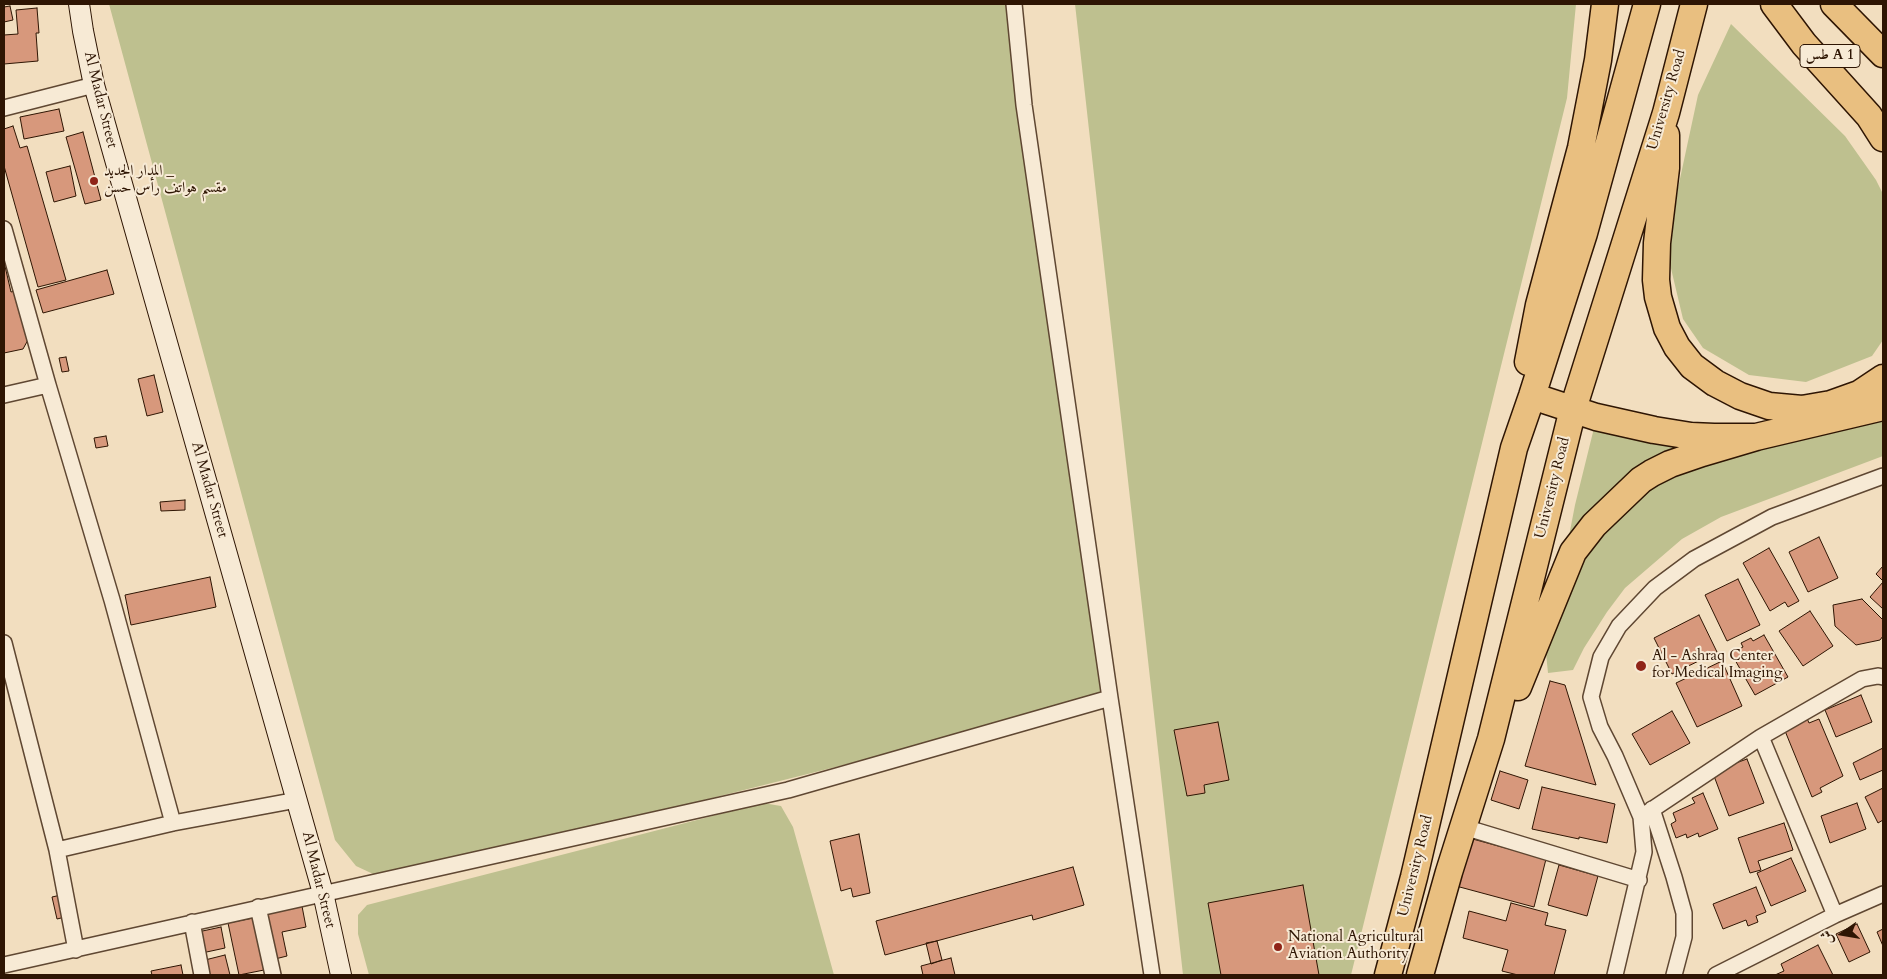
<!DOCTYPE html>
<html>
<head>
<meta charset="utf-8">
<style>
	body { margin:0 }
	#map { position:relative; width:1887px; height:979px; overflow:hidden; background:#f2debf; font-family:Cardo,Amiri,serif }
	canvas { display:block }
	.frame { position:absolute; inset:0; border:5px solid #2e1503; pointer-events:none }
	.north { position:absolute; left:1817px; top:909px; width:50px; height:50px; -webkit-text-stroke:4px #f7ead5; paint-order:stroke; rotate:257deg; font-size:14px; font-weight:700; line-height:20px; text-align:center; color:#2e1503 }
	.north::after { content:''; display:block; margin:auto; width:18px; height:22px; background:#2e1503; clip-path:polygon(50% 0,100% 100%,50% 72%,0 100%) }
</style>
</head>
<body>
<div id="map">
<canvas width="1887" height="979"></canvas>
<div class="frame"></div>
<div class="north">ش</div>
</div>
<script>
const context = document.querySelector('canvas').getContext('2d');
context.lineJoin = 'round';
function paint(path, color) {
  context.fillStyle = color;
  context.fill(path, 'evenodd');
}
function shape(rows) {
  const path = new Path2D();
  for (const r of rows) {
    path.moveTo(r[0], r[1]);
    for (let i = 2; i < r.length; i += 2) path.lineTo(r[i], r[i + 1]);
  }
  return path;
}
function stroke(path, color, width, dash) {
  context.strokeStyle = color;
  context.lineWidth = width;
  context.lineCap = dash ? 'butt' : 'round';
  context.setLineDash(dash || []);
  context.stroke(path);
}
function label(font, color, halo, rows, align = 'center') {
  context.font = font + ' Cardo,Amiri,serif';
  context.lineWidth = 4;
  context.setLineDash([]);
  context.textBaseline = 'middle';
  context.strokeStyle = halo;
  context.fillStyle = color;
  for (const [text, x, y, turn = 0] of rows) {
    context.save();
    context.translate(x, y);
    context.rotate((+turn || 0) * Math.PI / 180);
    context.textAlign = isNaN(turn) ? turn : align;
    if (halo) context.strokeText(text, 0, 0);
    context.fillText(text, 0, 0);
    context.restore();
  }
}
paint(shape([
	[109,4,1014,4,1110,698,386,880,356,866,335,840],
	[1075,4,1576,4,1567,98,1351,975,1183,975],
	[1731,24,1845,136,1876,180,1883,194,1883,340,1872,356,1806,382,1749,375,1703,348,1683,319,1669,260,1678,188,1698,95],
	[1883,416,1883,456,1721,517,1682,539,1625,588,1607,612,1584,648,1573,670,1548,673,1544,633,1571,570,1620,507,1687,467],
	[1594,428,1696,445,1641,466,1620,482,1569,536,1575,505],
	[763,803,781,806,793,827,834,975,369,975,358,934,358,915,367,905]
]), '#bec08f');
const building = shape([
	[10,6,13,20,4,22,4,7,10,6],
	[37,8,39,33,36,33,38,61,4,64,4,35,18,34,16,10,37,8],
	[59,109,64,131,24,139,20,117,59,109],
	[13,126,20,148,27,146,66,280,38,287,4,166,4,129,13,126],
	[83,132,101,200,85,204,66,137,83,132],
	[70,166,76,196,54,202,46,172,70,166],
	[4,262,11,292,18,290,29,338,23,349,4,353,4,262],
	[107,270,114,294,43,313,36,290,107,270],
	[66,357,69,371,62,372,59,358,66,357],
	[154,375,163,412,147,416,138,379,154,375],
	[106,436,108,446,96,448,94,438,106,436],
	[185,500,185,510,161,511,160,502,185,500],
	[1819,537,1838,578,1808,592,1789,552,1819,537],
	[1769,548,1799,601,1788,607,1785,602,1770,611,1743,563,1769,548],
	[1883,566,1883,581,1876,574,1883,566],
	[210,577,216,607,131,625,125,595,210,577],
	[1738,579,1760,625,1727,641,1705,595,1738,579],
	[1883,582,1883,609,1870,597,1883,582],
	[1862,599,1883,620,1883,636,1880,640,1856,645,1835,626,1833,605,1862,599],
	[1810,611,1833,646,1803,666,1779,631,1810,611],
	[1699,615,1717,652,1672,674,1654,638,1699,615],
	[1764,635,1788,677,1755,695,1731,653,1743,647,1741,643,1751,638,1753,641,1764,635],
	[1722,661,1742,706,1697,727,1676,683,1722,661],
	[1550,681,1565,685,1596,785,1525,766,1550,681],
	[1861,695,1872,722,1836,737,1825,710,1861,695],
	[1672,711,1690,743,1650,765,1632,734,1672,711],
	[1806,716,1809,723,1819,719,1843,776,1820,788,1822,792,1812,797,1783,726,1806,716],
	[1218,722,1229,780,1204,785,1205,793,1187,796,1174,730,1218,722],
	[1883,748,1883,770,1860,780,1853,763,1883,748],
	[1747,759,1764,803,1729,816,1714,776,1723,772,1722,768,1747,759],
	[1500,771,1528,780,1519,809,1491,800,1500,771],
	[1542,787,1615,804,1607,843,1579,837,1579,839,1532,829,1542,787],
	[1883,788,1883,820,1878,823,1865,797,1883,788],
	[1703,793,1718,829,1699,837,1698,833,1687,838,1686,834,1676,838,1671,824,1676,821,1673,813,1695,803,1692,798,1703,793],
	[1857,803,1866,829,1830,843,1821,816,1857,803],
	[1784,823,1793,850,1758,861,1761,870,1750,873,1738,838,1784,823],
	[859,834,870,893,853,897,851,888,841,891,830,841,859,834],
	[1469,838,1546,859,1534,907,1456,886,1469,838],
	[1791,858,1806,891,1771,906,1757,873,1791,858],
	[1559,865,1598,876,1587,916,1548,905,1559,865],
	[1073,867,1084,905,1033,920,1032,915,885,955,876,921,1073,867],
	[1303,885,1319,975,1221,975,1208,903,1303,885],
	[1756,887,1766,912,1756,916,1758,922,1748,926,1746,920,1723,929,1713,904,1756,887],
	[61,895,65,917,57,919,52,897,61,895],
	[301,901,306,927,282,932,287,956,271,960,261,909,301,901],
	[1511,903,1548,913,1545,925,1566,930,1554,975,1518,975,1502,971,1508,950,1463,938,1469,911,1506,921,1511,903],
	[253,918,264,970,239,975,228,923,253,918],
	[1857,924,1870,952,1849,962,1836,934,1857,924],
	[221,927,225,948,202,953,198,932,221,927],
	[1883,929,1883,946,1877,932,1883,929],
	[937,941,942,960,931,964,926,943,937,941],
	[1818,945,1833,975,1775,975,1784,971,1781,964,1818,945],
	[225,955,230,975,208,975,205,960,225,955],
	[951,958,955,975,923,975,921,966,951,958],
	[181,965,183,975,152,975,151,971,181,965]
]);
paint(building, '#d7987c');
stroke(building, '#2e1503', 1);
const street = shape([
	[1014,4,1024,105,1110,698,1152,975],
	[4,108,94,85],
	[4,229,48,385,4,395],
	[48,385,112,600,173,823],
	[4,643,57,850,76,950],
	[1761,737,1835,915],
	[1652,809,1674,877,1684,913,1684,937,1674,975],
	[1641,817,1761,737,1862,679,1878,676,1883,677],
	[1464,827,1639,880],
	[57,850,173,823,297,800],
	[258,907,273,975],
	[192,922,202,975],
	[4,965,788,790,1110,698],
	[1615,975,1644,852,1641,817,1615,756,1600,727,1591,697,1601,657,1619,626,1655,588,1694,559,1772,517,1883,476],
	[1716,975,1835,915,1883,894]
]);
const secondary = shape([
	[79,4,83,31,94,85,323,893,341,975]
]);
const highway = shape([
	[1774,4,1804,44,1869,116,1883,138],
	[1834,4,1883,54],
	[1666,135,1666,168,1657,243,1656,280,1658,297,1667,328,1677,347,1692,366,1715,383,1740,396,1769,406,1802,409,1831,404,1859,394,1883,378],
	[1528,362,1539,305,1581,148,1598,60,1605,4],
	[1532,396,1596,417,1654,430,1691,436,1714,437,1756,437,1883,407],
	[1518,687,1573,552,1594,525,1641,480,1652,473,1670,464,1702,453,1756,437],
	[1388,975,1414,877,1514,448,1532,396,1584,233,1647,4],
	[1420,975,1449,872,1491,739,1573,409,1666,113,1694,4]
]);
stroke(street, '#5f4732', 18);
stroke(secondary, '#2e1503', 22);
stroke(highway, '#2e1503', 29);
stroke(street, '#f7ead5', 15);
stroke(secondary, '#f7ead5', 20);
stroke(highway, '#e9bf80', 26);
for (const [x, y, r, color] of [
	[94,181,5,"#8f2418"],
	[1641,666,6,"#8f2418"],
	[1278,947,5,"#8f2418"]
]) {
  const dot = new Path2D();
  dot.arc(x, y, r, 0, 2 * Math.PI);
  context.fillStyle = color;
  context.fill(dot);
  stroke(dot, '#f7ead5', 2);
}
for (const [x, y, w] of [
	[1830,56,60]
]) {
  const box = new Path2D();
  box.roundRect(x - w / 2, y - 11.5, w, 23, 4);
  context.fillStyle = '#f7ead5';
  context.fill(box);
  stroke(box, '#2e1503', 1);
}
label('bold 14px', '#2e1503', null, [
	["طس A 1",1830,56]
]);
label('15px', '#2e1503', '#f7ead5', [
	["Al Madar Street",100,100,76],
	["University Road",1667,100,-74],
	["University Road",1553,488,-76],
	["Al Madar Street",209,490,74],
	["University Road",1416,866,-76],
	["Al Madar Street",318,880,76]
]);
label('15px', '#2e1503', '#f7ead5', [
	["المدار الجديد _",104,172],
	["مقسم هواتف رأس حسن",104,189],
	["Al - Ashraq Center",1652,657],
	["for Medical Imaging",1652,674],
	["National Agricultural",1288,938],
	["Aviation Authority",1288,955]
], 'left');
</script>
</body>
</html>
